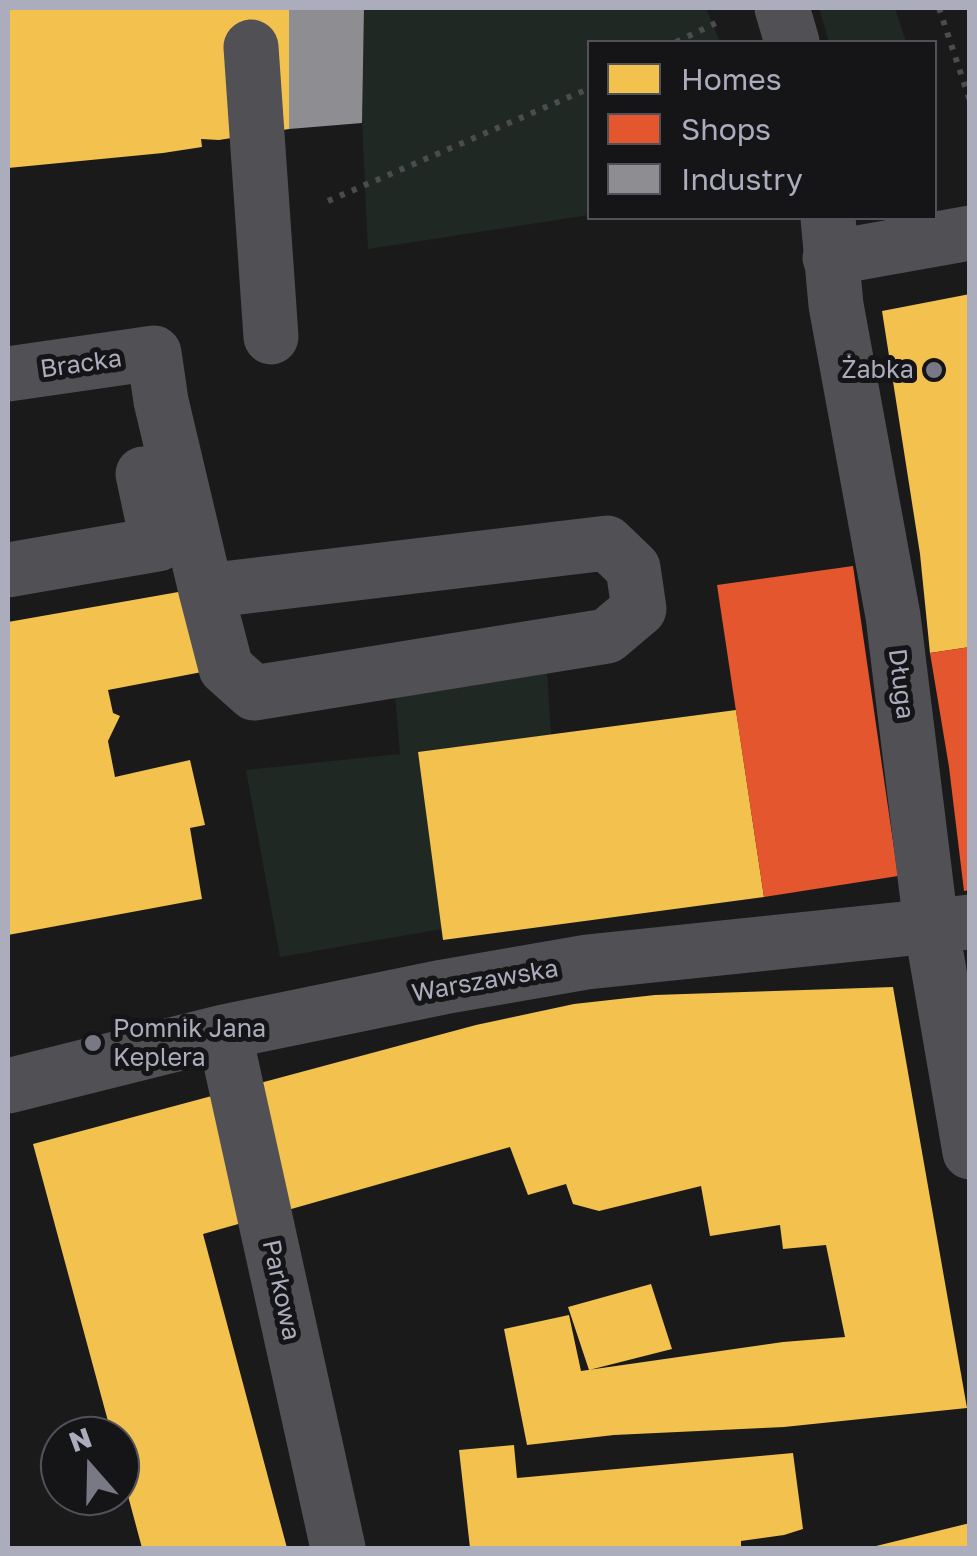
<!DOCTYPE html>
<html>
<head>
<meta charset="utf-8">
<style>
	body { margin:0 }
	#map { position:relative; width:977px; height:1556px; overflow:hidden; background:#1a1a1b; font-family:"Golos Text",sans-serif }
	canvas { display:block }
	.frame { position:absolute; inset:0; border:10px solid #abacbc; pointer-events:none }
	.legend { position:absolute; left:587px; top:40px; width:350px; height:180px; box-sizing:border-box; background:#151417; border:2px solid #515159; margin:0; padding:12px 18px; list-style:none; font-size:30px; color:#abacbc }
	.legend li { display:flex; align-items:center; gap:20px; height:50px }
	.legend b { width:50px; border:2px solid #515159 }
	.north { position:absolute; left:40px; top:1416px; width:100px; height:100px; box-sizing:border-box; background:#151417; border:2px solid #515159; border-radius:50%; rotate:340deg; font-size:28px; font-weight:700; line-height:40px; text-align:center; color:#abacbc }
	.north::after { content:''; display:block; margin:auto; width:35px; height:45px; background:#787984; clip-path:polygon(50% 0,100% 100%,50% 72%,0 100%) }
</style>
</head>
<body>
<div id="map">
<canvas width="977" height="1556"></canvas>
<div class="frame"></div>
<ul class="legend">
<li><b style="height:28px;background:#f2c14e"></b>Homes</li>
<li><b style="height:28px;background:#e4572e"></b>Shops</li>
<li><b style="height:28px;background:#8d8d92"></b>Industry</li>
</ul>
<div class="north">N</div>
</div>
<script>
const context = document.querySelector('canvas').getContext('2d');
context.lineJoin = 'round';
function paint(path, color) {
  context.fillStyle = color;
  context.fill(path, 'evenodd');
}
function shape(rows) {
  const path = new Path2D();
  for (const r of rows) {
    path.moveTo(r[0], r[1]);
    for (let i = 2; i < r.length; i += 2) path.lineTo(r[i], r[i + 1]);
  }
  return path;
}
function stroke(path, color, width, dash) {
  context.strokeStyle = color;
  context.lineWidth = width;
  context.lineCap = dash ? 'butt' : 'round';
  context.setLineDash(dash || []);
  context.stroke(path);
}
function label(font, color, halo, rows, align = 'center') {
  context.font = font + ' "Golos Text",sans-serif';
  context.lineWidth = 10;
  context.setLineDash([]);
  context.textBaseline = 'middle';
  context.strokeStyle = halo;
  context.fillStyle = color;
  for (const [text, x, y, turn = 0] of rows) {
    context.save();
    context.translate(x, y);
    context.rotate((+turn || 0) * Math.PI / 180);
    context.textAlign = isNaN(turn) ? turn : align;
    if (halo) context.strokeText(text, 0, 0);
    context.fillText(text, 0, 0);
    context.restore();
  }
}
paint(shape([
	[364,8,706,8,720,42,590,42,589,215,368,249,362,123],
	[819,8,895,8,906,42,829,42],
	[546,657,551,735,418,752,442,929,280,957,246,770,400,754,395,694]
]), '#202823');
paint(shape([
	[8,8,289,8,289,129,219,140,201,139,202,147,163,153,8,168],
	[970,294,970,647,930,653,920,554,882,311],
	[184,591,202,672,108,690,113,713,120,716,108,741,115,777,190,760,205,825,190,828,202,899,8,935,8,622],
	[736,710,764,897,443,940,418,752],
	[893,987,967,1408,784,1427,614,1435,527,1445,504,1329,569,1315,581,1371,783,1342,845,1337,826,1245,783,1249,780,1225,710,1236,701,1186,599,1211,573,1204,566,1184,528,1195,510,1147,203,1234,287,1548,142,1548,120,1466,120,1436,112,1436,33,1144,476,1025,574,1004,655,995],
	[651,1284,672,1349,589,1370,568,1307],
	[514,1445,517,1478,793,1453,803,1529,784,1535,741,1541,741,1547,729,1548,470,1548,459,1450],
	[970,1523,970,1548,873,1548,872,1547]
]), '#f2c14e');
paint(shape([
	[853,566,898,876,764,897,717,585],
	[970,647,970,890,964,891,949,767,930,653]
]), '#e4572e');
paint(shape([
	[289,8,364,8,362,123,289,129]
]), '#8d8d92');
stroke(shape([
	[939,8,970,101],
	[676,42,716,23],
	[328,201,590,88]
]), '#4b4b50', 6, [5, 8]);
stroke(shape([
	[782,8,792,42],
	[251,47,271,337],
	[828,218,836,305,893,616,931,925,970,1152],
	[830,258,970,233],
	[8,374,154,353,161,401,206,591,226,668,254,693,607,636,639,609,633,568,607,543,206,591],
	[8,570,158,544,143,474],
	[224,1032,338,1548],
	[8,1086,224,1032,443,987,587,962,970,922]
]), '#505055', 55);
for (const [x, y, r, color] of [
	[934,370,10,"#787984"],
	[93,1043,10,"#787984"]
]) {
  const dot = new Path2D();
  dot.arc(x, y, r, 0, 2 * Math.PI);
  context.fillStyle = color;
  context.fill(dot);
  stroke(dot, '#151417', 4);
}
label('25px', '#abacbc', '#151417', [
	["Bracka",81,364,-8],
	["Długa",901,684,83],
	["Warszawska",485,981,-10],
	["Parkowa",281,1290,78]
]);
label('25px', '#abacbc', '#151417', [
	["Żabka",914,370],
	["Pomnik Jana",113,1029,"left"],
	["Keplera",113,1058,"left"]
], 'right');
</script>
</body>
</html>
